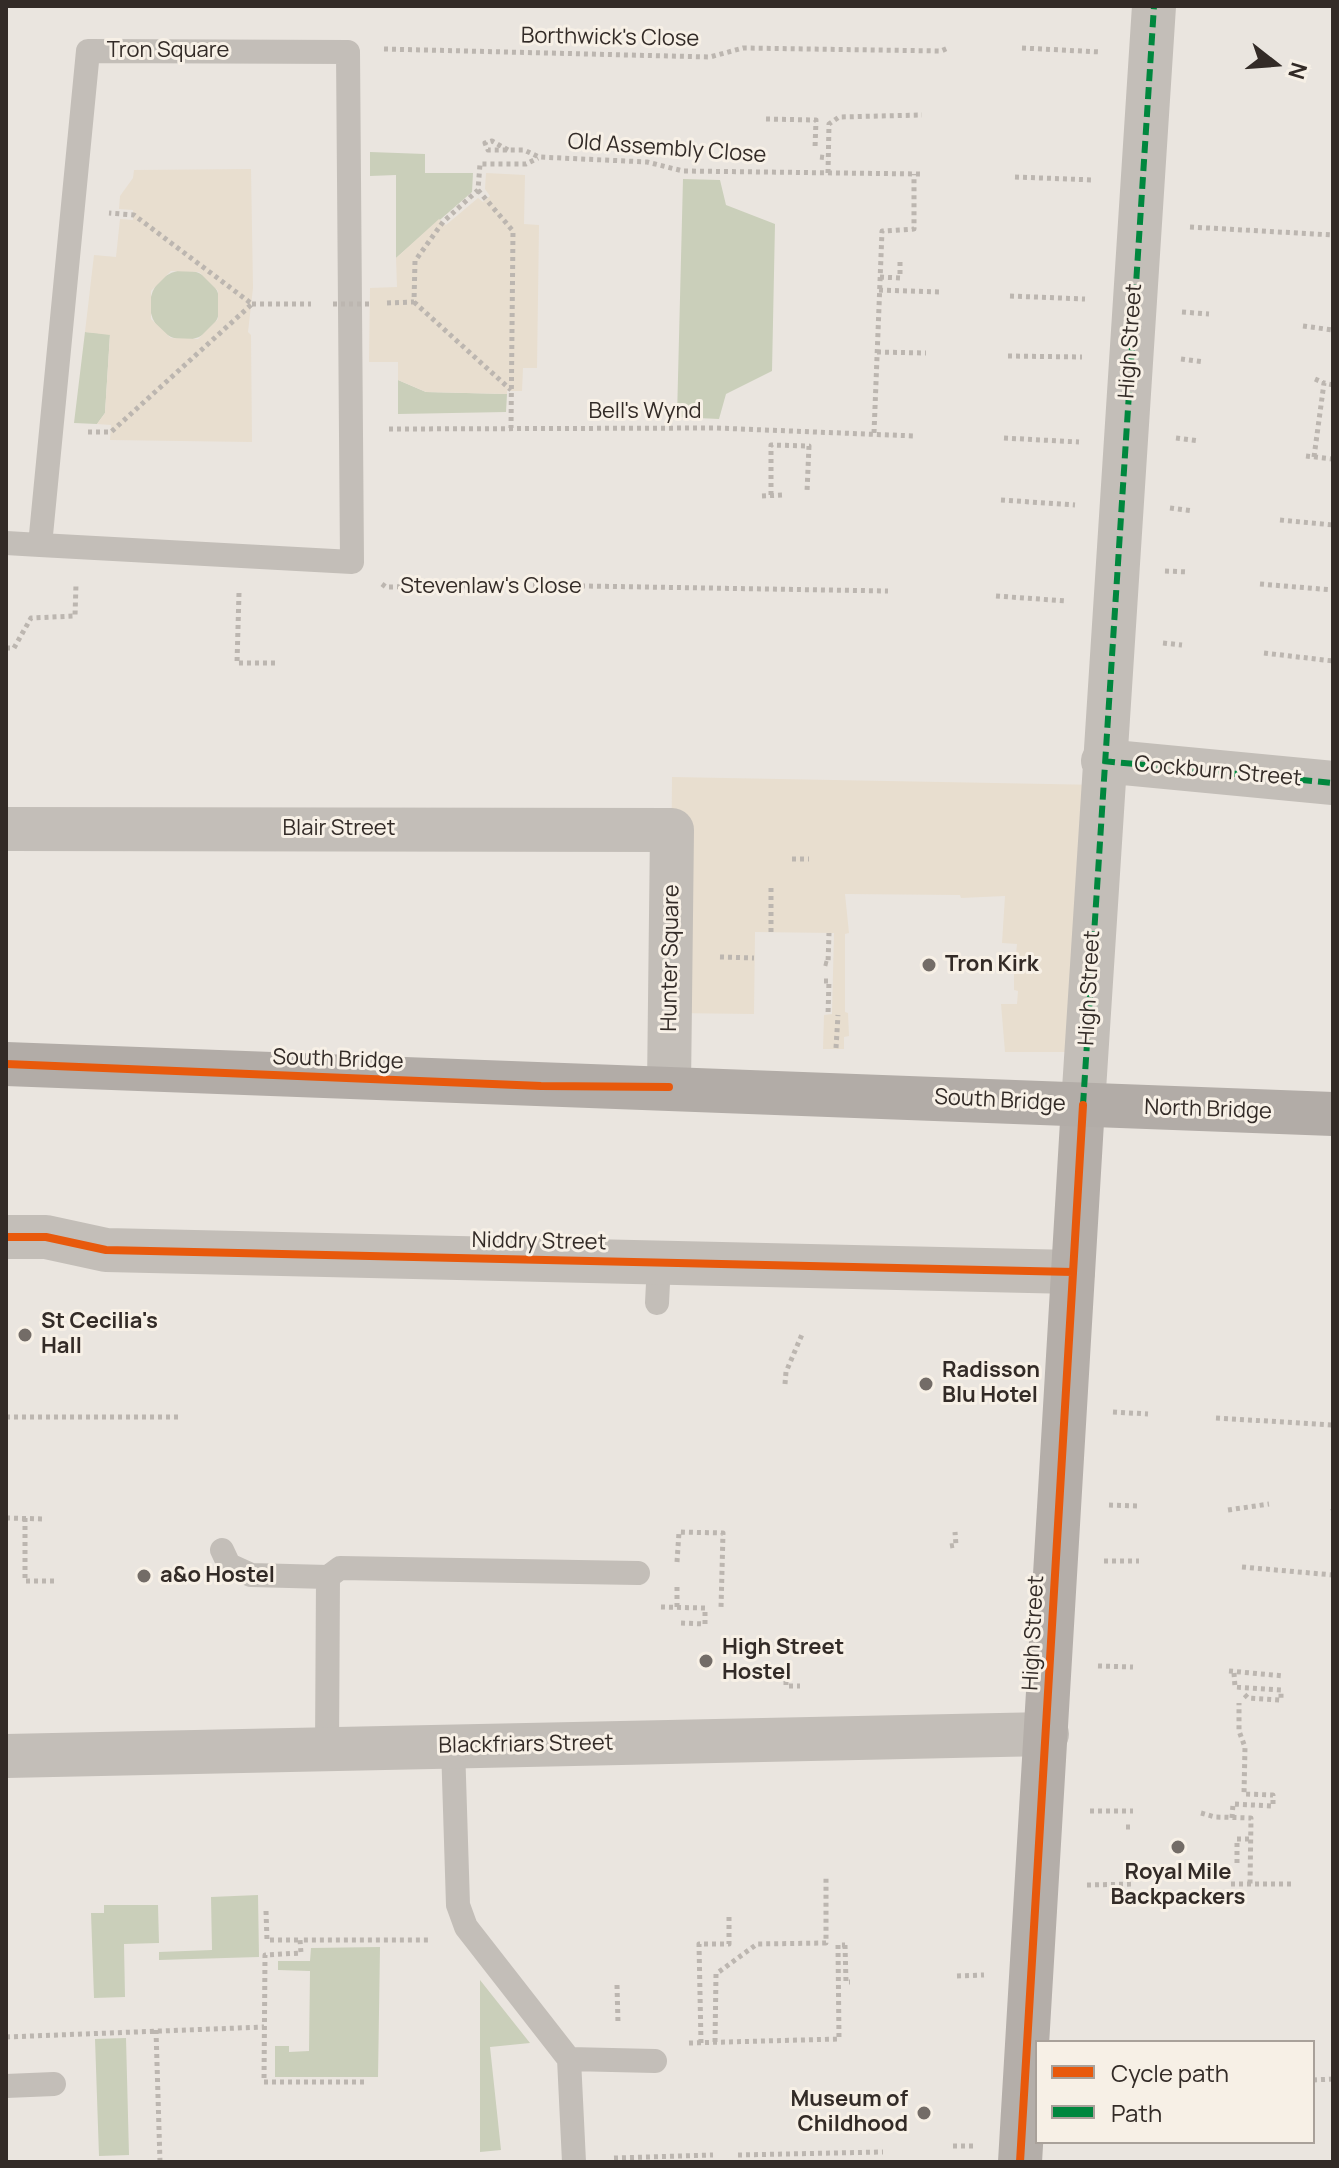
<!DOCTYPE html>
<html>
<head>
<meta charset="utf-8">
<style>
	body { margin:0 }
	#map { position:relative; width:1339px; height:2168px; overflow:hidden; background:#eae5df; font-family:Manrope,sans-serif }
	canvas { display:block }
	.frame { position:absolute; inset:0; border:8px solid #332b27; pointer-events:none }
	.legend { position:absolute; left:1035px; top:2040px; width:280px; height:104px; box-sizing:border-box; background:#f7f0e6; border:2px solid #a9a19a; margin:0; padding:10px 14px; list-style:none; font-size:24px; color:#332b27 }
	.legend li { display:flex; align-items:center; gap:16px; height:40px }
	.legend b { width:40px; border:2px solid #a9a19a }
	.north { position:absolute; left:1235px; top:24px; width:80px; height:80px; -webkit-text-stroke:6px #f7f0e6; paint-order:stroke; rotate:107deg; font-size:22px; font-weight:700; line-height:32px; text-align:center; color:#332b27 }
	.north::after { content:''; display:block; margin:auto; width:28px; height:36px; background:#332b27; clip-path:polygon(50% 0,100% 100%,50% 72%,0 100%) }
</style>
</head>
<body>
<div id="map">
<canvas width="1339" height="2168"></canvas>
<div class="frame"></div>
<ul class="legend">
<li><b style="height:10px;background:#e8590c"></b>Cycle path</li>
<li><b style="height:10px;background:#00873e"></b>Path</li>
</ul>
<div class="north">N</div>
</div>
<script>
const context = document.querySelector('canvas').getContext('2d');
context.lineJoin = 'round';
function paint(path, color) {
  context.fillStyle = color;
  context.fill(path, 'evenodd');
}
function shape(rows) {
  const path = new Path2D();
  for (const r of rows) {
    if (r.length === 3) {
      path.moveTo(r[0] + r[2], r[1]);
      path.arc(r[0], r[1], r[2], 0, 2 * Math.PI);
      continue;
    }
    path.moveTo(r[0], r[1]);
    for (let i = 2; i < r.length; i += 2) path.lineTo(r[i], r[i + 1]);
  }
  return path;
}
function stroke(path, color, width, dash) {
  context.strokeStyle = color;
  context.lineWidth = width;
  context.lineCap = dash ? 'butt' : 'round';
  context.setLineDash(dash || []);
  context.stroke(path);
}
function label(font, color, halo, rows, align = 'center') {
  context.font = font + ' Manrope,sans-serif';
  context.lineWidth = 6;
  context.setLineDash([]);
  context.textBaseline = 'middle';
  context.strokeStyle = halo;
  context.fillStyle = color;
  for (const [text, x, y, turn = 0] of rows) {
    context.save();
    context.translate(x, y);
    context.rotate((+turn || 0) * Math.PI / 180);
    context.textAlign = isNaN(turn) ? turn : align;
    if (halo) context.strokeText(text, 0, 0);
    context.fillText(text, 0, 0);
    context.restore();
  }
}
paint(shape([
	[370,152,425,154,425,173,473,173,472,192,396,258,396,175,370,176],
	[683,179,720,180,726,205,775,224,772,371,726,394,719,419,677,417],
	[185,305,35],
	[85,332,110,334,105,413,97,424,74,423],
	[398,380,426,392,507,394,506,412,398,414],
	[258,1895,259,1957,159,1960,159,1952,212,1950,211,1897],
	[104,1905,158,1905,159,1943,124,1944,125,1997,94,1998,91,1913,104,1913],
	[380,1947,378,2077,275,2077,275,2046,289,2046,289,2052,309,2051,310,1971,278,1970,278,1961,310,1961,311,1948],
	[480,1980,530,2043,490,2047,501,2150,480,2152],
	[126,2038,129,2155,99,2156,95,2039]
]), '#cacfba');
paint(shape([
	[251,169,253,288,248,332,251,335,252,442,110,440,111,425,97,424,105,413,110,335,85,332,94,255,116,257,120,219,133,220,133,210,119,209,120,196,133,178,134,170],
	[171,271,199,272,218,291,218,319,198,339,171,338,151,319,151,291],
	[486,173,525,175,524,224,539,225,537,368,523,368,522,391,507,391,507,394,426,392,398,380,398,362,369,362,370,288,397,287,396,258,439,219,446,225,478,198,483,202,490,196,485,189],
	[672,777,1102,785,1086,1052,1005,1052,1001,1004,1017,1004,1018,991,1014,990,1014,974,1017,944,1002,943,1005,896,961,898,960,895,845,894,849,933,845,934,845,1012,848,1013,849,1036,844,1037,844,1049,823,1049,824,1015,832,1014,834,933,755,932,754,1014,670,1013]
]), '#e8decf');
stroke(shape([
	[1022,48,1101,52],
	[384,49,710,57,743,48,941,51,948,48],
	[766,119,816,120,815,148],
	[508,150,492,141,485,143,488,150,524,150,539,157,647,162,683,171,921,174],
	[820,157,828,158],
	[828,173,829,124,839,117,922,115],
	[1015,177,1094,180],
	[478,190,513,231,511,428],
	[1190,227,1333,235],
	[880,277,900,278,900,260],
	[879,290,940,292],
	[1010,296,1085,299],
	[414,302,511,390],
	[387,303,414,302,415,261,443,222,478,190,480,164,526,164,538,158],
	[252,304,311,304],
	[1182,312,1209,314],
	[1303,326,1333,330],
	[877,352,926,353],
	[1008,356,1082,357],
	[1181,359,1204,362],
	[1315,379,1324,383],
	[389,429,716,428,915,436],
	[88,432,111,432,252,304,134,215,109,213],
	[874,433,882,231,914,229,914,174],
	[1004,438,1079,442],
	[1176,438,1199,441],
	[1306,456,1333,459],
	[1314,457,1324,383,1333,385],
	[771,495,771,445,809,446,807,492],
	[762,496,783,495],
	[1001,500,1075,505],
	[1170,508,1193,511],
	[1280,520,1333,525],
	[1165,571,1188,572],
	[382,584,386,587,524,585,888,591],
	[1260,584,1333,590],
	[239,593,237,663,277,663],
	[996,596,1067,601],
	[1163,643,1182,645],
	[6,648,14,648,31,618,75,616,76,584],
	[1264,653,1333,661],
	[792,859,809,859],
	[771,932,771,886],
	[720,957,754,958],
	[824,963,828,964,829,933],
	[824,981,829,981,828,1015],
	[836,1048,838,1015],
	[785,1384,786,1372,803,1332],
	[1113,1412,1148,1414],
	[6,1417,179,1417],
	[1216,1418,1333,1425],
	[1109,1505,1140,1506],
	[1332,1508,1333,1509],
	[1228,1510,1269,1504],
	[6,1518,45,1519],
	[25,1518,25,1581,54,1581],
	[950,1546,956,1545,955,1532],
	[1104,1561,1139,1561],
	[677,1562,679,1532,723,1533,721,1608],
	[1242,1567,1333,1575],
	[661,1607,705,1608,705,1624,680,1623],
	[677,1607,677,1584],
	[1098,1666,1133,1667],
	[1229,1671,1284,1676],
	[1234,1673,1235,1687,1281,1690,1281,1700,1248,1698,1243,1693],
	[786,1681,786,1686,800,1686],
	[1090,1811,1133,1811],
	[1201,1813,1215,1817,1251,1818,1250,1884],
	[1232,1818,1233,1804,1273,1806,1273,1795,1244,1794,1245,1747,1239,1731,1239,1703],
	[1126,1827,1133,1827],
	[1237,1863,1237,1839,1251,1839],
	[1231,1884,1291,1884],
	[1087,1885,1134,1884],
	[266,1911,267,1940,300,1940],
	[845,1945,846,1982,850,1982],
	[957,1976,984,1975],
	[617,1985,618,2023],
	[156,2030,160,2162],
	[6,2037,264,2027],
	[715,2042,716,1974,757,1944,826,1943,826,1877],
	[689,2043,839,2039,838,1945,845,1945],
	[701,2043,699,1944,729,1944,729,1916],
	[1313,2080,1333,2079],
	[364,2082,264,2082,265,1955,301,1953,300,1940,428,1940],
	[953,2146,973,2146],
	[738,2155,883,2152],
	[614,2158,713,2155]
]), '#bcb6b0', 5, [4, 4]);
stroke(shape([
	[6,543,40,545,352,562,348,52,88,51,40,545],
	[657,1303,659,1263],
	[222,1550,229,1565,251,1575,328,1577,327,1749],
	[328,1577,340,1568,638,1573],
	[453,1746,458,1905,466,1927,569,2059,574,2162],
	[569,2059,655,2061],
	[6,2086,54,2084]
]), '#c3beb8', 24);
stroke(shape([
	[1103,761,1333,783],
	[6,829,672,830,669,1087],
	[1083,1105,1154,6],
	[6,1237,46,1237,106,1250,1073,1272],
	[6,1756,1047,1734]
]), '#c3beb8', 44);
stroke(shape([
	[1020,2162,1083,1105]
]), '#b4aea9', 44);
stroke(shape([
	[6,1064,1333,1114]
]), '#b2aca7', 44);
stroke(shape([
	[333,304,370,304]
]), '#bcb6b0', 5, [4, 4]);
stroke(shape([
	[1103,761,1333,783],
	[1083,1105,1154,6]
]), '#00873e', 6, [12, 6]);
stroke(shape([
	[6,1064,541,1086,669,1087],
	[6,1237,46,1237,106,1250,1073,1272],
	[1020,2162,1083,1105]
]), '#e8590c', 8);
for (const [x, y, r, color] of [
	[929,965,8,"#736c67"],
	[25,1335,8,"#736c67"],
	[926,1384,8,"#736c67"],
	[144,1576,8,"#736c67"],
	[706,1661,8,"#736c67"],
	[1178,1847,8,"#736c67"],
	[924,2113,8,"#736c67"]
]) {
  const dot = new Path2D();
  dot.arc(x, y, r, 0, 2 * Math.PI);
  context.fillStyle = color;
  context.fill(dot);
  stroke(dot, '#f7f0e6', 3);
}
label('22px', '#332b27', '#f7f0e6', [
	["Borthwick's Close",610,38,1],
	["Tron Square",168,51],
	["Old Assembly Close",667,149,4],
	["High Street",1131,341,-86],
	["Bell's Wynd",645,412],
	["Stevenlaw's Close",491,587],
	["Cockburn Street",1218,772,5],
	["Blair Street",339,829],
	["Hunter Square",671,958,-89],
	["High Street",1090,988,-87],
	["South Bridge",338,1060,2],
	["South Bridge",1000,1101,3],
	["North Bridge",1208,1110,2],
	["Niddry Street",539,1242,1],
	["High Street",1034,1633,-87],
	["Blackfriars Street",526,1745,-1]
]);
label('bold 22px', '#332b27', '#f7f0e6', [
	["Tron Kirk",945,965],
	["St Cecilia's",41,1322],
	["Hall",41,1347],
	["Radisson",942,1371],
	["Blu Hotel",942,1396],
	["a&o Hostel",160,1576],
	["High Street",722,1648],
	["Hostel",722,1673],
	["Royal Mile",1178,1873,"center"],
	["Backpackers",1178,1898,"center"],
	["Museum of",908,2100,"right"],
	["Childhood",908,2125,"right"]
], 'left');
</script>
</body>
</html>
